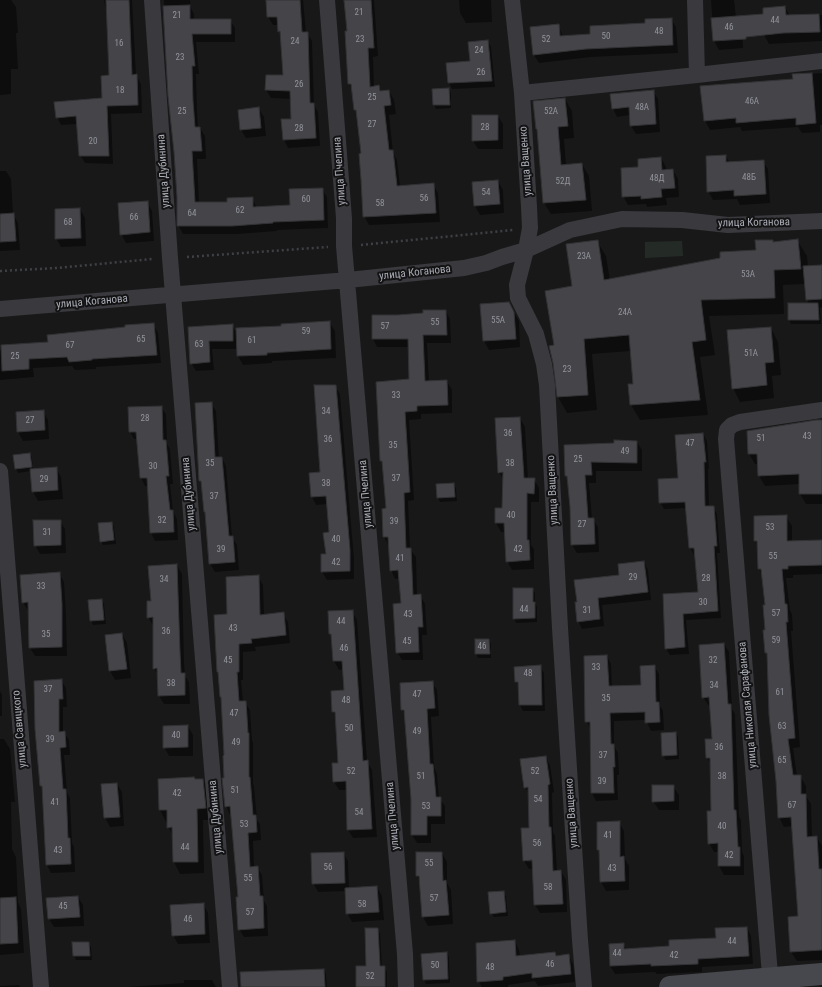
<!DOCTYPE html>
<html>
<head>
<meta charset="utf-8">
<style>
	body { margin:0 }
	canvas { display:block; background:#181819 }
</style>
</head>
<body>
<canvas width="822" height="987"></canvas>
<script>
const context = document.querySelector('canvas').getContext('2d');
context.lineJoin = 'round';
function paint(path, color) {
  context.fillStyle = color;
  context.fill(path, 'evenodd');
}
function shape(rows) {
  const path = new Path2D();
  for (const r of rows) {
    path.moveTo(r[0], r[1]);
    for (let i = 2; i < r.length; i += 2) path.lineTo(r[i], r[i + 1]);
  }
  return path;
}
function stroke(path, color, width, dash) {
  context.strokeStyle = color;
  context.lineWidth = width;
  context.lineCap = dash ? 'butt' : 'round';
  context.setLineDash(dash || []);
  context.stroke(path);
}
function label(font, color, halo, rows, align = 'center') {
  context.font = font + ' "Roboto Condensed",sans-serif';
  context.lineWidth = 4;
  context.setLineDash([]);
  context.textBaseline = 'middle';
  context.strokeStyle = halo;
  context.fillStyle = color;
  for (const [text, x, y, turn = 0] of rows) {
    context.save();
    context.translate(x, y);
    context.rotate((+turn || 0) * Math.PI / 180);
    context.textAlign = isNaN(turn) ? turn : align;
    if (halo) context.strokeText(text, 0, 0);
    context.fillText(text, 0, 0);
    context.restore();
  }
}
paint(shape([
	[682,241,683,256,645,258,645,242]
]), '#242b26');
paint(shape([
	[0,0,11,0,16,7,18,33,16,33,18,69,11,69,11,94,0,95],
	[104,0,132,0,136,75,141,84,142,113,111,114,113,164,85,163,80,155,78,124,61,125,57,117,103,99,110,76,107,10,105,6],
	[164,0,190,0,191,8,194,14,194,20,230,20,235,28,235,42,196,42,199,74,196,74,197,111,198,128,200,128,205,136,206,159,197,159,199,203,228,203,252,198,257,208,291,206,322,189,327,197,328,228,277,230,277,231,237,234,183,234,178,225,178,197,171,122],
	[267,0,303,0,306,33,307,33,312,41,314,105,318,112,320,146,288,148,284,140,282,120,292,120,291,99,271,98,266,90,267,76,284,76,281,35,279,31,279,25,273,25,268,17],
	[345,0,374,0,378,56,373,57,374,87,379,87,382,92,389,91,394,100,396,114,389,115,393,152,397,160,400,186,433,184,438,193,440,222,369,225,364,216,362,154,358,115,355,110,352,89,349,84,349,32],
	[459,0,491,0,492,22,466,23,460,13],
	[711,0,734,0,736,17,742,25,743,48,719,50,714,41],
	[785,7,790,16,822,15,822,41,769,44,764,35],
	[671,19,676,27,678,53,591,57,539,63,534,55,531,28,558,25,563,36,592,35],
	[488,41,491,47,495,87,452,89,449,83,447,64,471,62],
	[822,73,822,125,820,125,820,132,802,133,798,127,742,131,740,127,710,130,705,121,701,87,794,80,793,75],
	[449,89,451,93,451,108,436,109,434,105],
	[653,91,658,99,660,132,636,134,631,126,630,115,617,117,613,109],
	[565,99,572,111,574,138,564,139,566,165,582,164,589,176,592,211,551,214,544,203,538,131,537,129],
	[259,109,264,117,266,136,246,138,241,130],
	[498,116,503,124,503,149,478,149,473,141],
	[726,156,730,163,763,161,768,169,770,203,740,205,737,199,713,200,708,191],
	[661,158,666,167,666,171,673,170,678,179,679,197,666,198,667,205,647,207,646,204,628,205,623,196,639,168],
	[0,171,6,171,11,179,13,214,18,223,20,250,0,251],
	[498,181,503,190,504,213,480,215,475,206],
	[147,202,152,211,154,241,126,243,121,234],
	[80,209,85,218,86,246,61,247,56,238],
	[797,240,807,256,808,267,822,266,822,307,820,308,821,324,791,324,789,320,809,304,807,299,805,284,783,285,784,314,709,316,715,355,700,357,708,415,640,420,631,405,634,385,631,351,592,354,597,410,567,413,558,397,554,362,555,346,573,287,597,241,606,256,610,280,757,251,773,243],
	[509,303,519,321,520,347,489,350,484,341],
	[446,311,450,319,451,343,427,343,429,382,447,381,452,390,452,413,421,414,421,419,409,420,414,500,408,501,410,549,416,557,417,596,420,595,425,604,427,635,422,635,423,660,402,660,397,652,403,604,400,578,395,579,391,570,389,546,384,537,387,509,384,465,381,461,411,380,409,347,377,347,373,339,398,316],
	[329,322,335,331,336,358,272,361,272,363,243,365,238,356,238,349,212,349,214,370,196,371,191,363,189,328,232,326,238,334,282,327],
	[153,324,158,333,161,363,96,367,96,369,75,370,72,366,33,368,34,377,0,380,0,350],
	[771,328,778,342,781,375,772,376,774,398,740,402,733,388],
	[335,386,340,394,354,559,354,579,327,580,322,572,330,533,328,504,316,505,312,497,321,473],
	[211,403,216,411,219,458,222,458,226,466,232,537,237,545,239,570,215,572,210,564,206,514,205,512,202,484,200,480],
	[161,407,166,414,167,444,170,449,173,484,170,484,173,511,177,519,178,540,155,541,151,533,148,486,145,486,141,478,137,439,134,439,130,432],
	[43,411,48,420,49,439,23,441,18,432,17,413],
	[520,418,525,427,528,479,534,479,539,488,539,502,531,502,531,545,534,549,534,569,512,570,507,561,506,532,501,532,496,523,496,509,503,509,504,481,499,472],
	[822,422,822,504,806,504,800,494,800,484,765,486,759,476,759,464,755,464,749,454],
	[703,434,707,441,709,469,708,469,709,507,713,507,717,514,720,553,717,553,721,618,686,620,689,654,670,655,666,649,664,595,699,593,696,554,694,555,690,548,687,508,664,509,660,502,679,479],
	[637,442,642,450,642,471,596,471,596,483,589,483,592,519,593,519,598,527,599,552,577,553,572,545,571,507,568,478,566,475,615,444],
	[30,454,32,458,33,470,56,468,61,477,63,499,38,501,33,492,31,471,18,473,16,469],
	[453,484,456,488,457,501,440,502,438,498,437,485],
	[755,516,786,516,792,526,792,542,822,541,822,574,793,575,793,578,786,578,790,610,792,614,793,631,791,631,800,747,793,748,797,776,800,776,806,786,806,796,811,804,812,837,817,837,822,846,822,960,797,961,791,952,789,918,799,917,793,826,784,827,779,817,769,658,766,653,764,606,766,606,763,577,759,569,758,547,755,541],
	[60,521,65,529,66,553,40,554,35,545],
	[112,523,114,527,116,544,103,545,101,541],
	[644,562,648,570,651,600,602,605,604,626,582,629,578,621,576,603],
	[177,565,182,574,184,662,185,676,189,682,190,704,164,704,159,696,158,675,154,668,154,627,148,617,152,602],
	[59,573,64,582,66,614,67,656,35,656,30,648,28,611,23,602],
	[258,576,263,585,264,615,283,614,288,622,290,643,255,647,256,651,243,652,243,680,241,680,243,702,245,702,250,710,252,740,253,742,253,784,254,786,257,820,260,824,261,840,253,841,254,867,257,867,262,875,264,901,267,906,268,936,244,937,239,929,239,898,232,814,230,815,226,806,225,756,222,699,221,697,219,674,218,672,228,615],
	[532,589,535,593,535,603,537,607,537,622,516,623,514,619],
	[102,600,104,604,106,624,93,625,91,621,89,601],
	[352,611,357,620,367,761,372,770,377,837,353,838,348,830,347,790,339,790,334,782,339,763,336,717,333,712,345,691,344,669,339,670,334,661,332,637,330,634],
	[122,634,127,643,131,678,115,680,110,671],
	[489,640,491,644,491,658,478,658,476,654],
	[724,644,729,652,732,709,735,714,739,816,741,820,742,852,744,856,744,875,724,875,719,866,719,852,714,852,709,843,712,812,712,766,707,758,713,740,711,706,709,706,703,697],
	[607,656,611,664,612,687,642,686,654,666,659,674,660,706,663,711,664,730,651,731,646,720,614,721,614,746,618,753,619,775,617,775,618,800,596,801,592,793,591,729,586,721],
	[540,666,544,673,545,711,523,711,520,705,519,687,516,682],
	[61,680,66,688,67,707,63,707,63,732,64,732,69,740,70,755,64,755,67,792,70,798,72,843,74,847,75,872,51,873,47,865,43,789,41,786],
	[432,682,437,690,439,716,431,717,434,767,437,774,439,798,445,806,445,824,431,824,431,843,417,843,412,835,412,799,405,715,402,710],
	[0,691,2,695,2,716,0,716],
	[188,726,193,735,193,756,169,756,164,747],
	[676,733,678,737,679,759,666,760,663,756],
	[0,739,4,739,10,749,15,802,11,802,12,849,16,857,18,902,21,909,24,953,0,955],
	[546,757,550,765,554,792,552,793,553,832,555,836,557,871,561,871,566,880,567,912,540,913,535,905,534,869,529,869,524,861,530,829,530,796,525,787],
	[537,859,537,861,527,862,527,860],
	[159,780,203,780,210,792,212,820,203,820,204,873,180,874,174,862,173,836,160,810],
	[117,784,122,792,124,826,110,827,105,818,102,785],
	[673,786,679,795,679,810,659,810,653,801],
	[619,822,624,831,625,859,629,866,629,890,606,891,601,882,600,854,598,850],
	[343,853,348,861,349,889,377,887,382,896,384,920,352,922,347,913,346,891,318,892,313,883],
	[442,853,447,862,447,883,451,890,453,924,428,926,423,917,421,883,417,876],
	[503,892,506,896,508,916,494,917,491,913],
	[78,897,83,905,84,926,54,927,49,919],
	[203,904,208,913,210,943,178,944,173,935],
	[747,928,751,936,753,964,702,967,702,972,657,974,655,972,615,974,610,966,623,944,627,950,670,947,717,939],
	[377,929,380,933,382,967,384,967,387,972,387,987,357,987,367,967],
	[515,941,519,950,520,956,555,953,557,957,569,956,573,964,575,982,538,986,535,981,508,985,508,987,482,987,478,981],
	[89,943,91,947,92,960,76,960,74,956],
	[447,953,449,957,450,983,426,984,424,980],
	[324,970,326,974,327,987,242,987],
	[184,980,212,980,216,987,128,987,184,983],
	[19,985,20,987,0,987,0,986]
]), '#0007');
const building = shape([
	[106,0,129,0,132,75,137,74,138,105,107,106,109,156,79,156,76,116,56,118,54,102,102,98,101,76,109,75,106,0],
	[266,0,300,0,302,32,308,32,310,103,314,103,316,138,283,140,281,119,291,119,290,91,265,90,266,75,283,75,280,31,278,32,277,17,267,17,266,0],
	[344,0,371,0,374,48,368,48,370,87,379,85,380,91,389,90,391,105,384,106,389,150,393,150,397,186,434,183,436,213,363,217,361,179,359,154,361,153,356,110,354,110,351,84,348,84,345,31,347,31,344,0],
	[190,5,190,19,231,19,231,34,192,34,195,66,192,66,193,101,195,127,200,127,202,151,192,151,195,202,227,202,227,198,253,197,253,207,290,205,289,189,323,188,324,220,273,222,273,223,232,226,177,226,177,197,174,152,168,96,163,6,190,5],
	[785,6,786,15,819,14,820,32,783,33,746,37,746,39,713,41,711,18,763,14,763,8,785,6],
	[672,18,673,45,586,49,533,55,530,27,559,24,560,36,590,34,590,26,645,23,645,19,672,18],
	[488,40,492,81,448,83,446,63,470,61,468,42,488,40],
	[812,73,816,123,796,125,796,118,736,123,736,118,704,121,700,86,793,79,792,74,812,73],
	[449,88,450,105,433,105,432,89,449,88],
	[654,90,656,124,630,126,629,107,612,109,610,94,654,90],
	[565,98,568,126,558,127,561,165,582,163,586,200,543,203,537,129,536,129,533,101,565,98],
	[259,107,261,128,240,130,238,110,259,107],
	[472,115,498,115,498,140,472,141,472,115],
	[726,155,726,162,764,160,766,194,734,196,734,190,707,192,706,156,726,155],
	[661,157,662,170,673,169,675,188,661,189,662,197,641,199,641,196,622,197,621,168,638,167,638,159,661,157],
	[498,180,500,204,474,206,472,182,498,180],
	[148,201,150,232,120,235,118,203,148,201],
	[80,208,81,238,55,239,55,209,80,208],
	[14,213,16,241,0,242,0,214,14,213],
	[798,239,801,269,774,270,775,298,701,300,706,340,692,342,700,400,630,405,628,384,633,384,629,335,584,339,588,395,557,397,553,363,549,346,554,345,545,291,572,286,566,244,598,240,604,280,720,258,720,252,756,250,755,240,773,240,773,242,798,239],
	[822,265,822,299,806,300,803,266,822,265],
	[509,302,514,312,516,339,483,341,480,304,509,302],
	[788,303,818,303,819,320,788,320,788,303],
	[423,310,446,310,447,335,423,335,425,381,447,380,448,405,417,406,417,411,405,412,410,492,404,493,406,548,411,548,413,595,421,594,423,627,418,627,419,652,396,653,393,604,401,603,398,570,390,571,388,537,383,537,382,509,386,508,382,461,380,461,376,382,409,379,408,339,372,339,372,315,398,315,423,313,423,310],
	[330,321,331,349,267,353,267,355,237,356,236,328,281,326,281,324,330,321],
	[154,323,157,355,92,359,92,360,69,362,67,357,29,359,29,369,2,371,1,345,48,342,47,335,125,327,125,325,154,323],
	[233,324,233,341,209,341,210,362,190,364,188,327,233,324],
	[771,327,774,362,765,363,767,385,732,389,727,330,771,327],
	[314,385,336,385,350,550,350,571,321,572,321,554,326,554,323,533,329,532,326,496,311,497,309,473,320,472,314,385],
	[212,402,215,457,222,457,229,536,233,536,235,562,209,564,205,512,204,512,201,481,199,481,195,403,212,402],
	[162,406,163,440,166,440,169,476,166,476,170,510,173,510,174,532,150,533,147,478,140,478,136,432,129,432,128,407,162,406],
	[44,410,45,430,17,432,16,412,44,410],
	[520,417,524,478,535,478,534,494,527,493,527,540,529,540,530,560,506,562,504,523,495,523,495,508,502,508,503,472,498,473,495,418,520,417],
	[816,420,822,420,822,494,799,494,799,474,758,476,757,454,748,454,747,431,816,420],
	[703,433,706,462,704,462,705,506,714,506,717,546,714,546,718,611,683,614,685,647,665,649,663,594,698,592,694,548,689,548,685,502,659,503,658,479,678,478,675,435,703,433],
	[614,440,637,441,637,463,591,462,592,475,585,475,588,518,594,518,595,544,571,545,570,507,567,476,565,476,564,445,614,443,614,440],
	[30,453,32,467,15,469,13,455,30,453],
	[57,467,58,490,32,492,30,469,57,467],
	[454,483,455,497,437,498,436,484,454,483],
	[787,515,787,541,822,540,822,565,788,566,788,569,782,569,785,604,787,604,788,622,786,622,795,738,788,739,793,775,801,775,801,794,806,794,807,837,817,836,819,869,822,869,822,950,790,952,788,917,798,916,791,817,778,818,776,781,769,715,767,653,765,653,763,630,765,630,763,605,765,605,761,569,758,569,757,541,754,541,754,516,787,515],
	[33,520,61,520,61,545,34,546,33,520],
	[112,522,114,540,100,542,98,523,112,522],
	[644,561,648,592,598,598,600,619,577,622,575,602,577,602,574,580,619,575,618,564,644,561],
	[177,564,180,652,181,673,185,673,185,695,158,696,157,668,153,669,153,617,147,618,147,601,151,601,148,566,177,564],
	[60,572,62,604,62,647,29,648,28,602,22,603,20,575,60,572],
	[259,575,260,615,284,612,286,635,251,639,252,643,239,644,239,672,237,672,239,701,246,701,248,733,249,733,249,777,250,777,253,815,256,815,257,832,248,833,250,867,258,866,260,896,263,896,264,928,238,930,236,897,238,897,230,806,225,807,222,778,224,778,223,756,224,755,221,697,220,697,218,672,217,672,214,615,227,614,226,577,259,575],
	[513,588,533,588,533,602,535,602,535,618,513,619,513,588],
	[102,599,104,620,90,621,88,600,102,599],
	[353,610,363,761,368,760,372,829,347,830,346,781,333,782,332,763,338,763,335,712,332,712,331,691,344,690,342,661,333,661,331,634,329,634,328,611,353,610],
	[122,633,127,669,109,671,105,635,122,633],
	[475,639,489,639,490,654,475,654,475,639],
	[724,643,728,704,731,704,734,810,736,810,738,847,740,847,740,866,718,866,718,843,708,844,707,811,711,811,710,758,706,758,705,739,712,739,709,697,702,698,699,645,724,643],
	[607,655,609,686,641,685,640,666,655,665,656,702,659,702,660,722,645,723,645,712,610,713,611,744,614,744,615,767,613,767,614,793,591,793,590,722,585,722,584,656,607,655],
	[541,665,542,705,519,705,518,682,515,682,514,667,541,665],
	[62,679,63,699,59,699,59,732,65,731,66,747,60,748,63,789,66,789,68,838,70,838,71,864,46,865,42,786,40,786,35,729,34,681,62,679],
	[433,681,435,708,427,709,430,764,433,764,436,797,441,797,441,816,427,816,427,835,411,835,411,799,404,710,401,710,400,683,433,681],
	[188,725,188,747,163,748,163,726,188,725],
	[676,732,677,755,662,756,661,733,676,732],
	[546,756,550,784,548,785,549,827,551,827,553,871,561,870,563,904,534,905,532,860,523,861,521,828,529,828,528,787,524,788,520,759,546,756],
	[194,777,195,779,203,779,206,808,197,809,198,862,173,862,172,827,167,828,167,810,159,810,158,779,194,777],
	[117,783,120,817,104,818,101,784,117,783],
	[652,785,674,785,674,801,652,802,652,785],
	[620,821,620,857,624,856,625,881,600,882,599,850,597,850,597,822,620,821],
	[344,852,345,883,312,884,311,853,344,852],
	[416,852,442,852,443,881,446,880,449,915,422,917,419,876,416,876,416,852],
	[377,886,379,912,346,914,345,888,377,886],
	[504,891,506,912,490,914,488,892,504,891],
	[78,896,80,917,48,919,46,898,78,896],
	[16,897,18,943,0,944,0,898,16,897],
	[204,903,205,934,172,936,170,905,204,903],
	[747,927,749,956,698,959,698,964,651,966,651,964,610,966,609,944,624,943,624,949,669,946,669,940,716,938,715,928,747,927],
	[365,928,378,928,380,966,385,966,385,987,356,987,356,966,366,966,365,928],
	[515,940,516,956,555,952,556,956,569,954,571,974,532,978,532,973,503,977,503,980,477,982,476,943,515,940],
	[72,942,89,942,90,956,73,956,72,942],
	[447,952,448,979,423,980,421,954,447,952],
	[324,969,325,987,241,987,240,972,324,969]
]);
paint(building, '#454549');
stroke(building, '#323235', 1);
stroke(shape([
	[361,245,513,230],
	[187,257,328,247],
	[0,271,57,268,152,259]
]), '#3f4045', 2.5, [2, 3]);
stroke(shape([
	[152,0,170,258,230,987],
	[327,0,344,218,344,246,405,954,406,987],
	[512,0,522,93,529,207,530,228,526,250,517,285,518,298,536,334,544,364,547,385,560,628,580,940,584,987],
	[695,0,697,75],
	[522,93,697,75,822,61],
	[0,309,348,280,464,268,486,263,502,257,526,250,570,230,622,219,682,220,728,225,822,221],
	[0,471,41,987],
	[771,987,726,439,727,430,732,425,740,422,822,410]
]), '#39393e', 16);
stroke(shape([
	[670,987,822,974]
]), '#47484d', 22);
label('9px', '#92939c', null, [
	["21",359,13],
	["21",177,16],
	["44",775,21],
	["46",729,28],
	["48",659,32],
	["50",606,37],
	["23",360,40],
	["52",546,40],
	["24",295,42],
	["16",119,44],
	["24",479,51],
	["23",180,58],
	["26",481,73],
	["26",299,85],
	["18",120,91],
	["25",372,98],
	["46А",752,102],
	["48А",642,108],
	["25",182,112],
	["52А",551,112],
	["27",372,125],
	["28",485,128],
	["28",299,129],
	["20",93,142],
	["48Б",749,178],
	["48Д",657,179],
	["52Д",563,182],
	["54",486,193],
	["56",424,199],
	["60",306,200],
	["58",380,204],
	["62",240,211],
	["64",192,214],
	["66",134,218],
	["68",68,223],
	["23А",584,257],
	["53А",748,275],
	["24А",625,313],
	["55А",498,321],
	["55",435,323],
	["57",385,327],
	["59",306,332],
	["65",141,340],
	["61",252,341],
	["63",199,345],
	["67",70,346],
	["51А",751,354],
	["25",15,357],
	["23",567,370],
	["33",396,396],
	["34",326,412],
	["28",145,419],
	["27",30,421],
	["36",508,434],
	["43",807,437],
	["51",761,439],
	["36",328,440],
	["47",690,444],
	["35",393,446],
	["49",625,452],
	["25",578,460],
	["35",210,464],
	["38",510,464],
	["30",153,467],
	["37",396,479],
	["29",44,480],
	["38",326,484],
	["37",214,497],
	["40",511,516],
	["32",162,521],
	["39",394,522],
	["27",582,525],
	["53",770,528],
	["31",47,533],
	["40",336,540],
	["39",221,550],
	["42",518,550],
	["55",773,557],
	["41",400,559],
	["42",336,563],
	["29",633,578],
	["28",706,579],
	["34",164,580],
	["33",41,587],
	["30",703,603],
	["44",524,610],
	["31",587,611],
	["57",776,614],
	["43",408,615],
	["44",341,622],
	["43",233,629],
	["36",166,632],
	["35",46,635],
	["59",776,641],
	["45",407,642],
	["46",482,647],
	["46",344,649],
	["45",228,661],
	["32",713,661],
	["33",596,668],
	["48",528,674],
	["38",171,684],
	["34",714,686],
	["37",48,690],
	["61",780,693],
	["47",417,695],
	["35",606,699],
	["48",346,701],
	["47",234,714],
	["63",782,727],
	["50",349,729],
	["49",417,732],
	["40",176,736],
	["39",50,740],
	["49",236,743],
	["36",719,748],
	["37",603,756],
	["65",782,761],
	["52",351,772],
	["52",535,772],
	["51",421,777],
	["38",722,777],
	["39",602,782],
	["51",235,791],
	["42",177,794],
	["54",538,800],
	["41",55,803],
	["67",792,806],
	["53",426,807],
	["54",359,813],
	["53",244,825],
	["40",722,827],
	["41",608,836],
	["56",537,844],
	["44",185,848],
	["43",58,851],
	["42",729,856],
	["55",429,864],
	["56",328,868],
	["43",612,869],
	["55",248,879],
	["58",548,888],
	["57",434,899],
	["58",362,905],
	["45",63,907],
	["57",250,913],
	["46",188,920],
	["44",732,942],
	["44",617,954],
	["42",674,956],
	["46",550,965],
	["50",435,966],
	["48",490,968],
	["52",370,977]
]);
label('11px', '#abadb7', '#131314', [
	["улица Ващенко",526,161,-94],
	["улица Дубинина",164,171,-94],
	["улица Пчелина",340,171,-94],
	["улица Коганова",754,223,-1],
	["улица Коганова",415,273,-6],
	["улица Коганова",92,302,-5],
	["улица Ващенко",553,490,-93],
	["улица Дубинина",189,494,-95],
	["улица Пчелина",366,494,-95],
	["улица Николая Сарафанова",748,705,-95],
	["улица Савицкого",20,729,-95],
	["улица Ващенко",572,813,-94],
	["улица Пчелина",393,816,-95],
	["улица Дубинина",216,817,-95]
]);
</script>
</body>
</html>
